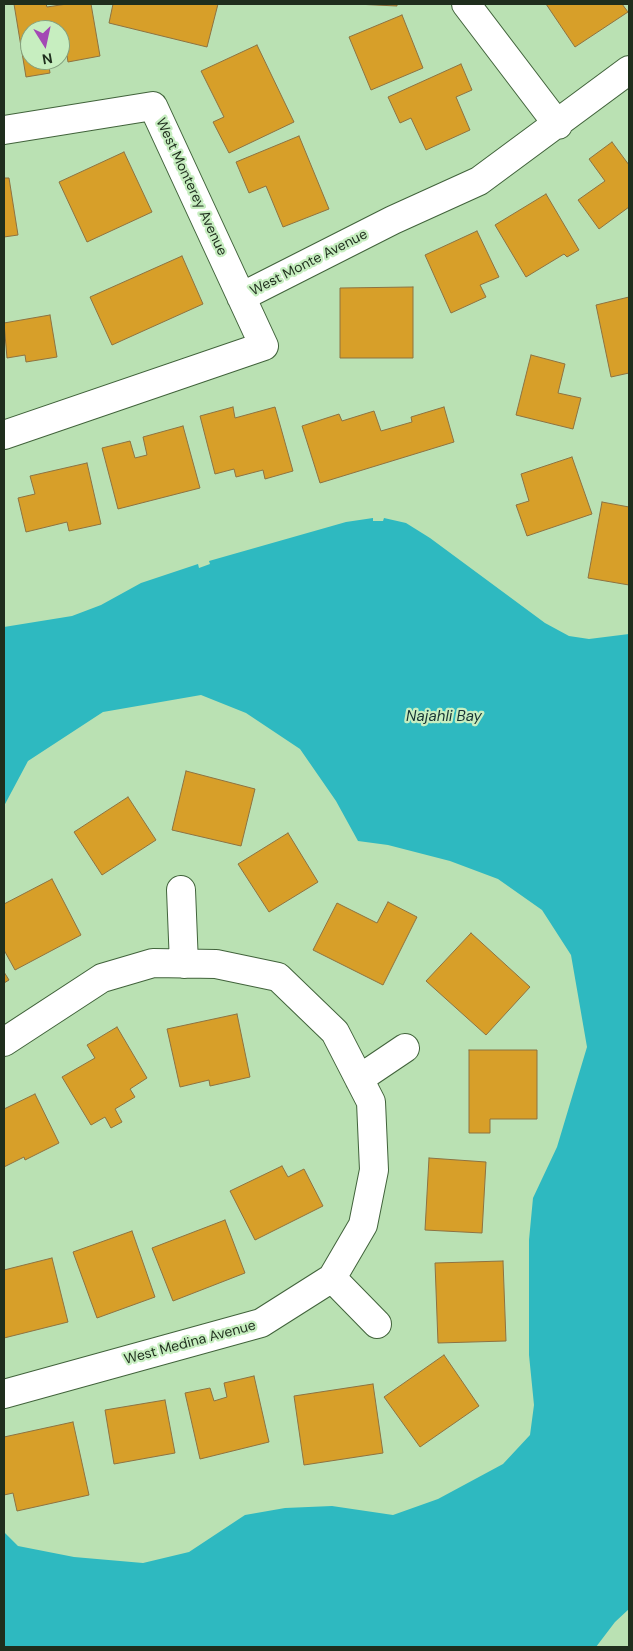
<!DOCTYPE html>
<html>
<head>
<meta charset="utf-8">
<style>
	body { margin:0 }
	#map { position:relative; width:633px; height:1651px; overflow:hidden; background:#bae1b3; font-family:"DM Sans",sans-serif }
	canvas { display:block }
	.frame { position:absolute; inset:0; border:5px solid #1f2e1d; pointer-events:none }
	.north { position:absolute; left:20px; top:20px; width:50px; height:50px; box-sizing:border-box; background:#c7eec0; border:1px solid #84a17f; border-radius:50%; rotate:170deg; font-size:14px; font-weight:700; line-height:20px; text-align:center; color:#1f2e1d }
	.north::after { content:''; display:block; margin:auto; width:18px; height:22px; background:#a349b4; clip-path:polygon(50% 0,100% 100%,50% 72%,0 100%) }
</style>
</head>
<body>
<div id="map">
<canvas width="633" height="1651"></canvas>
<div class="frame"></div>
<div class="north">N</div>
</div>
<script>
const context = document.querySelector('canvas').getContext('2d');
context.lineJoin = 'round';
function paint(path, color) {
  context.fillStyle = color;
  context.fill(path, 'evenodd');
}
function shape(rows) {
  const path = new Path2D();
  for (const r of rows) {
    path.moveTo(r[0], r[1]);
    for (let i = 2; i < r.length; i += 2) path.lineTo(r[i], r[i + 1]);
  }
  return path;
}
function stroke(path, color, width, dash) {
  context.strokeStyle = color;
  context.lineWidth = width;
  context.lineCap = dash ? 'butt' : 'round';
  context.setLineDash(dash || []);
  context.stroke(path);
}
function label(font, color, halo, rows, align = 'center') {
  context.font = font + ' "DM Sans",sans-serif';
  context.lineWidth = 4.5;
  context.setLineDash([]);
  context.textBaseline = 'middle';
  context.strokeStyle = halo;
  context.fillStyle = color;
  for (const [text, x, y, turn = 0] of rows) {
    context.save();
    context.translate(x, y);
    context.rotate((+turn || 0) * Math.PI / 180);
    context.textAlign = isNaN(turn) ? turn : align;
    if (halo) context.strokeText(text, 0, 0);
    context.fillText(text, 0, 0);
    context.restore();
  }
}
paint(shape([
	[373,518,373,521,383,521,384,518,406,523,430,538,545,623,569,636,589,639,629,634,629,1609,615,1622,596,1647,5,1647,4,1532,18,1546,74,1557,143,1563,189,1552,245,1515,285,1508,332,1506,393,1515,438,1499,503,1464,530,1435,534,1405,529,1355,529,1240,533,1198,557,1147,587,1047,571,955,542,910,498,879,450,861,388,845,358,841,336,801,300,749,246,713,201,695,103,712,28,761,4,806,4,627,72,616,101,605,141,583,198,564,199,568,210,564,209,561,346,522]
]), '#2eb9c0');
const building = shape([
	[14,4,46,4,47,7,67,4,91,4,100,56,68,62,63,29,30,30,30,60,48,60,50,73,26,77,14,4],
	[113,4,218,4,207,47,109,23,113,4],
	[355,4,397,4,397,6,355,4],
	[546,4,622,4,628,12,575,47,546,4],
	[402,15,423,68,371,90,349,37,402,15],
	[257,45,294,122,229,153,213,122,224,117,201,71,257,45],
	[461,64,472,90,456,97,470,130,426,150,411,118,400,123,388,97,461,64],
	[299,136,329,209,283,227,266,186,249,193,236,162,299,136],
	[612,142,629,165,629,207,599,229,578,200,605,181,589,159,612,142],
	[124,152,152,212,87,242,59,182,124,152],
	[4,178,9,178,18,235,4,237,4,178],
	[546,194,579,250,567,257,564,254,526,277,495,225,546,194],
	[477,231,499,277,480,285,486,297,451,313,425,255,477,231],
	[182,256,203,304,112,345,90,297,182,256],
	[413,287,413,358,340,358,340,288,413,287],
	[629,297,629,373,611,377,596,305,629,297],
	[50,315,57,357,26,362,25,355,7,358,4,323,50,315],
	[531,355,565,364,558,393,581,398,573,429,516,415,531,355],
	[233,407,235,418,275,407,293,471,265,479,263,470,236,477,234,469,215,474,200,416,233,407],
	[444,407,454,442,320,483,302,426,339,414,342,421,374,411,381,431,412,422,411,417,444,407],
	[183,426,200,488,118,509,102,448,130,441,135,458,147,455,143,437,183,426],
	[572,457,592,514,527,536,516,505,529,501,521,474,572,457],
	[87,463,101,524,69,531,67,522,26,532,18,498,35,494,30,476,87,463],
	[602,502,629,507,629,585,588,578,602,502],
	[186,771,255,789,241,846,172,830,186,771],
	[128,797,156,840,102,875,74,832,128,797],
	[288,833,318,882,269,912,238,864,288,833],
	[52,879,81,935,15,970,4,950,4,904,52,879],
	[388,902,417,917,383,985,313,950,337,903,377,923,388,902],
	[471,933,530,987,486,1035,426,981,471,933],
	[4,972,9,980,4,983,4,972],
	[237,1014,250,1077,210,1086,209,1080,180,1087,167,1029,237,1014],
	[117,1027,147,1078,130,1089,135,1097,115,1109,122,1122,111,1128,105,1117,91,1125,62,1077,95,1058,87,1045,117,1027],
	[469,1050,537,1050,537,1119,490,1119,490,1133,469,1133,469,1050],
	[35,1094,59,1143,25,1160,24,1157,4,1167,4,1109,35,1094],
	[429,1158,486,1162,482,1233,425,1230,429,1158],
	[282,1166,288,1177,304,1169,323,1206,255,1240,230,1191,282,1166],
	[225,1220,245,1273,173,1301,152,1248,225,1220],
	[132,1231,155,1297,97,1318,73,1252,132,1231],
	[52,1258,68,1322,4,1338,4,1270,52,1258],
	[503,1261,506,1341,438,1343,435,1263,503,1261],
	[444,1355,479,1406,420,1447,384,1397,444,1355],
	[254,1376,269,1442,200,1459,185,1393,210,1388,214,1401,227,1397,224,1383,254,1376],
	[373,1384,383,1453,304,1465,294,1396,373,1384],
	[165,1400,175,1453,114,1464,105,1410,165,1400],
	[73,1422,89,1495,17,1511,13,1493,4,1495,4,1437,73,1422]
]);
paint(building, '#d79f29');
stroke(building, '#8d7241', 1);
const minor = shape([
	[466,4,558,125],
	[4,130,153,106,264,346,4,435],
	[241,297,393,220,479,181,629,70],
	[181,890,184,964],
	[4,1042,102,978,153,963,216,964,278,977,335,1032,371,1102,374,1170,363,1225,332,1278,261,1323,4,1394],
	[359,1079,405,1048],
	[332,1278,377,1324]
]);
stroke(minor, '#41633b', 30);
stroke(minor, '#fff', 28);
label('14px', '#1f2e1d', '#c7eec0', [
	["West Monterey Avenue",191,187,65],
	["West Monte Avenue",309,263,-27],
	["West Medina Avenue",190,1343,-15]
]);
label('italic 15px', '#173334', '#c7eec0', [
	["Najahli Bay",444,717]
]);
</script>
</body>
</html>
